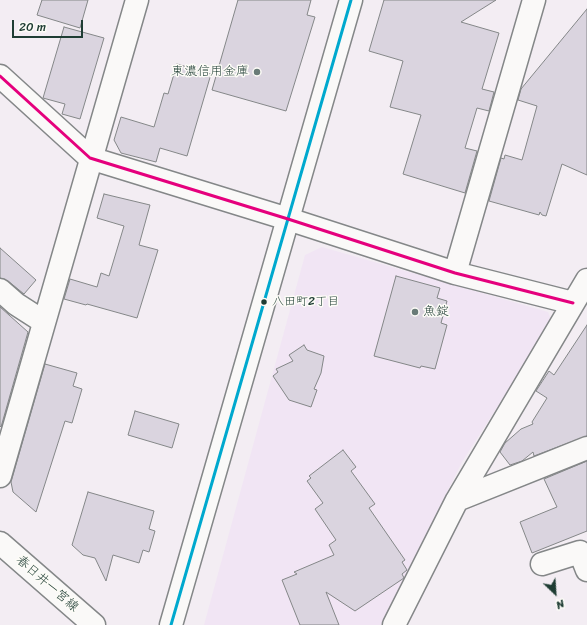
<!DOCTYPE html>
<html>
<head>
<meta charset="utf-8">
<style>
	body { margin:0 }
	#map { position:relative; width:587px; height:625px; overflow:hidden; background:#f3edf3; font-family:Sriracha,sans-serif }
	canvas { display:block }
	.north { position:absolute; left:535px; top:573px; width:40px; height:40px; -webkit-text-stroke:3px #fdfcf7; paint-order:stroke; rotate:155deg; font-size:11px; font-weight:700; line-height:16px; text-align:center; color:#1f3d34 }
	.north::after { content:''; display:block; margin:auto; width:14px; height:18px; background:#1f3d34; clip-path:polygon(50% 0,100% 100%,50% 72%,0 100%) }
	.scale { position:absolute; left:12px; top:20px; width:71px; height:18px; box-sizing:border-box; border:2px solid #1f3d34; border-top:0; padding-left:5px; font-size:12px; line-height:14px; white-space:nowrap; color:#1f3d34; -webkit-text-stroke:3px #fdfcf7; paint-order:stroke }
</style>
</head>
<body>
<div id="map">
<canvas width="587" height="625"></canvas>
<div class="north">N</div>
<div class="scale">20 m</div>
</div>
<script>
const context = document.querySelector('canvas').getContext('2d');
context.lineJoin = 'round';
function paint(path, color) {
  context.fillStyle = color;
  context.fill(path, 'evenodd');
}
function shape(rows) {
  const path = new Path2D();
  for (const r of rows) {
    path.moveTo(r[0], r[1]);
    for (let i = 2; i < r.length; i += 2) path.lineTo(r[i], r[i + 1]);
  }
  return path;
}
function stroke(path, color, width, dash) {
  context.strokeStyle = color;
  context.lineWidth = width;
  context.lineCap = dash ? 'butt' : 'round';
  context.setLineDash(dash || []);
  context.stroke(path);
}
function label(font, color, halo, rows, align = 'center') {
  context.font = font + ' Sriracha,"Klee One",sans-serif';
  context.lineWidth = 3;
  context.setLineDash([]);
  context.textBaseline = 'middle';
  context.strokeStyle = halo;
  context.fillStyle = color;
  for (const [text, x, y, turn = 0] of rows) {
    context.save();
    context.translate(x, y);
    context.rotate((+turn || 0) * Math.PI / 180);
    context.textAlign = isNaN(turn) ? turn : align;
    if (halo) context.strokeText(text, 0, 0);
    context.fillText(text, 0, 0);
    context.restore();
  }
}
paint(shape([
	[322,247,548,312,552,322,462,462,381,625,204,625,305,255]
]), '#f1e5f4');
const building = shape([
	[42,0,88,0,80,28,37,15,42,0],
	[238,0,311,0,307,15,315,17,286,111,212,90,238,0],
	[384,0,496,0,461,22,499,33,482,89,494,92,489,111,477,108,465,148,477,151,465,193,403,174,421,115,390,107,403,61,369,51,384,0],
	[587,9,587,175,562,164,546,216,542,215,540,212,539,215,489,201,501,158,504,159,505,155,522,160,537,106,518,100,521,89,587,9],
	[64,27,104,38,80,119,62,114,65,104,43,98,64,27],
	[177,64,211,74,187,156,160,148,156,162,121,153,114,140,121,117,154,127,164,93,168,94,177,64],
	[104,194,150,205,139,245,158,250,137,318,87,304,86,305,64,299,70,279,97,287,101,273,109,276,124,226,97,218,104,194],
	[0,248,36,280,24,294,8,281,0,278,0,248],
	[396,276,440,288,437,298,447,301,441,323,447,325,435,369,421,366,420,368,374,356,396,276],
	[0,307,28,332,1,427,0,426,0,307],
	[587,325,587,436,534,456,533,452,522,461,510,465,500,452,505,443,521,429,533,424,532,422,547,398,536,391,549,371,554,375,587,325],
	[304,345,307,350,324,356,321,373,314,389,317,390,311,407,289,400,273,376,278,372,276,369,293,361,289,355,304,345],
	[45,364,77,373,73,386,82,389,72,423,65,421,36,512,13,492,11,482,45,364],
	[135,411,179,424,172,448,128,435,135,411],
	[343,450,356,467,351,471,375,504,369,508,405,560,402,562,407,570,402,574,404,578,355,611,326,592,339,625,300,625,282,580,297,574,294,572,334,555,329,545,336,540,315,509,323,503,307,481,311,478,309,476,343,450],
	[587,461,587,531,532,553,520,522,557,507,544,479,587,461],
	[88,492,154,511,149,529,155,531,149,552,143,550,139,563,113,555,106,581,95,558,83,555,72,545,88,492]
]);
paint(building, '#dad4df');
stroke(building, '#848788', 1);
const minor = shape([
	[0,76,90,158,288,219,455,273,573,303],
	[455,273,534,0],
	[0,290,16,304,44,322],
	[0,476,137,0],
	[457,500,587,448],
	[542,564,580,552,587,570],
	[394,625,457,500,587,280]
]);
const major = shape([
	[0,543,94,625],
	[171,625,351,0]
]);
stroke(minor, '#848788', 25);
stroke(major, '#848788', 25);
stroke(minor, '#faf9f8', 22);
stroke(major, '#faf9f8', 22);
stroke(shape([
	[171,625,351,0]
]), '#00a9ce', 3);
stroke(shape([
	[0,76,90,158,288,219,455,273,573,303]
]), '#e5007d', 3);
for (const [x, y, r, color] of [
	[257,72,4,"#697b77"],
	[264,302,3.5,"#1f3d34"],
	[415,312,4,"#697b77"]
]) {
  const dot = new Path2D();
  dot.arc(x, y, r, 0, 2 * Math.PI);
  context.fillStyle = color;
  context.fill(dot);
  stroke(dot, '#fdfcf7', 1.5);
}
label('12px', '#1f3d34', '#fdfcf7', [
	["八田町2丁目",272,302]
], 'left');
label('13px', '#1f3d34', '#fdfcf7', [
	["東濃信用金庫",249,72],
	["魚錠",423,312,"left"]
], 'right');
label('13px', '#1f3d34', '#fdfcf7', [
	["春日井一宮線",47,584,41]
]);
</script>
</body>
</html>
